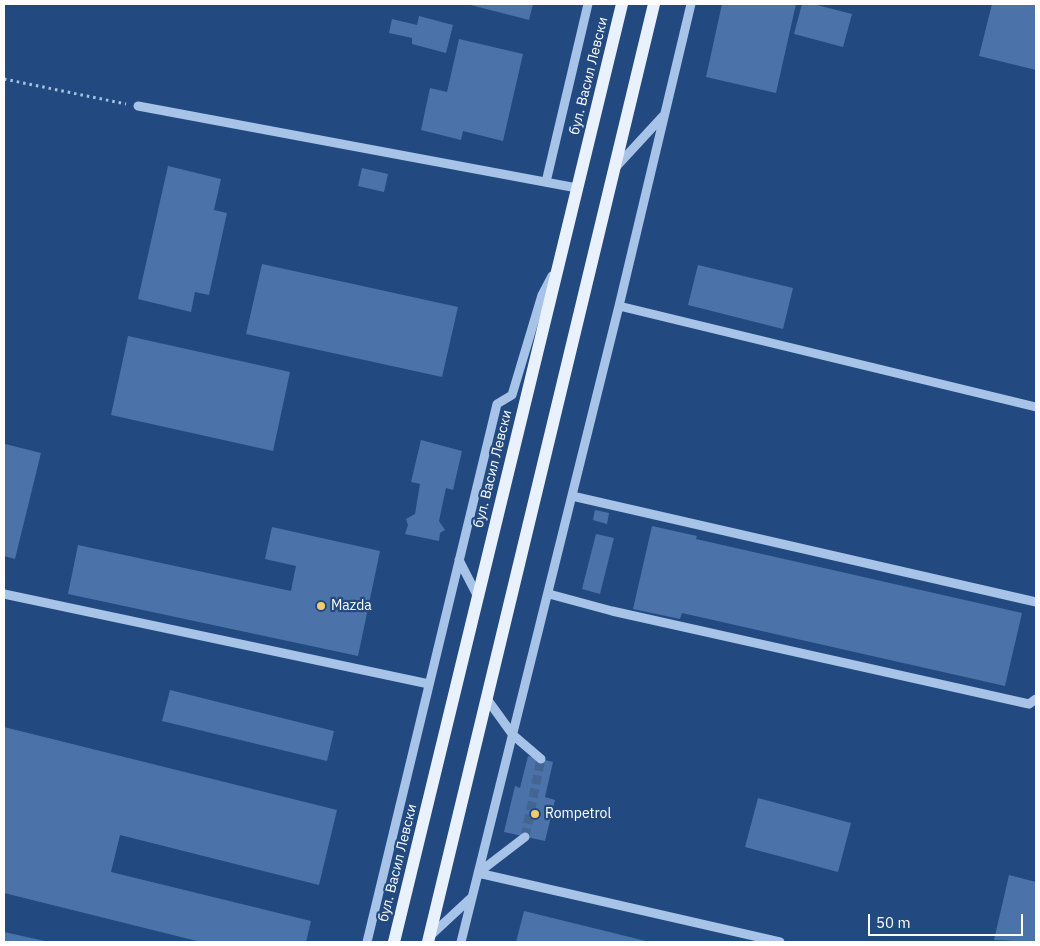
<!DOCTYPE html>
<html>
<head>
<meta charset="utf-8">
<style>
	body { margin:0 }
	#map { position:relative; width:1040px; height:946px; overflow:hidden; background:#224a80; font-family:"IBM Plex Sans",sans-serif }
	canvas { display:block }
	.frame { position:absolute; inset:0; border:5px solid #fff; pointer-events:none }
	.scale { position:absolute; left:868px; top:914px; width:155px; height:22px; box-sizing:border-box; border:2px solid #fff; border-top:0; padding-left:6px; font-size:15px; line-height:18px; white-space:nowrap; color:#fff; -webkit-text-stroke:4px #224a80; paint-order:stroke }
</style>
</head>
<body>
<div id="map">
<canvas width="1040" height="946"></canvas>
<div class="frame"></div>
<div class="scale">50 m</div>
</div>
<script>
const context = document.querySelector('canvas').getContext('2d');
context.lineJoin = 'round';
function paint(path, color) {
  context.fillStyle = color;
  context.fill(path, 'evenodd');
}
function shape(rows) {
  const path = new Path2D();
  for (const r of rows) {
    path.moveTo(r[0], r[1]);
    for (let i = 2; i < r.length; i += 2) path.lineTo(r[i], r[i + 1]);
  }
  return path;
}
function stroke(path, color, width, dash) {
  context.strokeStyle = color;
  context.lineWidth = width;
  context.lineCap = dash ? 'butt' : 'round';
  context.setLineDash(dash || []);
  context.stroke(path);
}
function label(font, color, halo, rows, align = 'center') {
  context.font = font + ' "IBM Plex Sans",sans-serif';
  context.lineWidth = 4.5;
  context.setLineDash([]);
  context.textBaseline = 'middle';
  context.strokeStyle = halo;
  context.fillStyle = color;
  for (const [text, x, y, turn = 0] of rows) {
    context.save();
    context.translate(x, y);
    context.rotate((+turn || 0) * Math.PI / 180);
    context.textAlign = isNaN(turn) ? turn : align;
    if (halo) context.strokeText(text, 0, 0);
    context.fillText(text, 0, 0);
    context.restore();
  }
}
paint(shape([
	[467,4,533,4,529,20],
	[722,4,796,4,776,93,706,77],
	[802,4,813,4,852,14,843,47,794,34],
	[992,4,1036,4,1036,70,979,56],
	[419,16,453,25,446,53,412,44,412,38,389,33,392,19,417,25],
	[459,39,523,54,503,141,463,131,461,140,421,130,430,88,447,92],
	[168,166,221,179,214,210,227,213,209,295,195,292,191,312,138,299],
	[362,168,388,174,384,192,358,186],
	[262,264,458,307,442,377,246,334],
	[698,265,793,288,783,329,688,305],
	[128,336,290,372,273,451,111,415],
	[421,440,462,451,453,490,446,488,439,521,445,530,440,533,439,541,405,534,408,525,406,519,415,514,420,484,411,482],
	[5,444,41,453,15,559,4,556],
	[595,510,609,513,607,524,593,520],
	[652,526,697,536,696,539,1022,613,1005,686,682,613,680,619,633,609],
	[272,527,380,551,358,656,68,594,78,545,291,591,296,566,265,559],
	[596,534,614,538,600,594,582,589],
	[170,690,334,731,327,761,162,721],
	[4,727,337,810,319,885,120,835,111,872,311,921,306,942,201,942,4,893],
	[528,756,553,762,545,797,555,800,545,841,504,832,515,786,520,788],
	[758,798,851,823,838,872,745,847],
	[1009,875,1036,882,1036,942,994,940],
	[524,911,650,942,516,942],
	[4,932,45,941,45,942,4,942]
]), '#4b73a9');
stroke(shape([
	[525,837,541,759]
]), '#436593', 9, [9, 4.5]);
stroke(shape([
	[4,79,126,104]
]), '#a7c3e7', 3, [2.5, 4]);
stroke(shape([
	[138,106,577,188],
	[616,167,663,116],
	[546,182,588,4],
	[619,306,1036,407],
	[572,496,1036,602],
	[459,560,478,597],
	[4,594,429,684],
	[549,594,612,611,1029,704,1036,699],
	[487,699,513,735,541,759],
	[478,873,780,942],
	[478,873,525,837],
	[430,936,472,897],
	[367,942,497,404,512,395,542,295,552,276],
	[461,942,619,306,691,4]
]), '#a7c3e7', 9);
stroke(shape([
	[394,942,622,4],
	[428,942,654,4]
]), '#e9f1fd', 12);
for (const [x, y, r, color] of [
	[321,606,5,"#f3cd6a"],
	[535,814,5,"#f3cd6a"]
]) {
  const dot = new Path2D();
  dot.arc(x, y, r, 0, 2 * Math.PI);
  context.fillStyle = color;
  context.fill(dot);
  stroke(dot, '#224a80', 2);
}
label('14px', '#fff', '#224a80', [
	["бул. Васил Левски",589,76,-76],
	["бул. Васил Левски",493,469,-76],
	["бул. Васил Левски",398,863,-76]
]);
label('14px', '#fff', '#224a80', [
	["Mazda",331,606],
	["Rompetrol",545,814]
], 'left');
</script>
</body>
</html>
